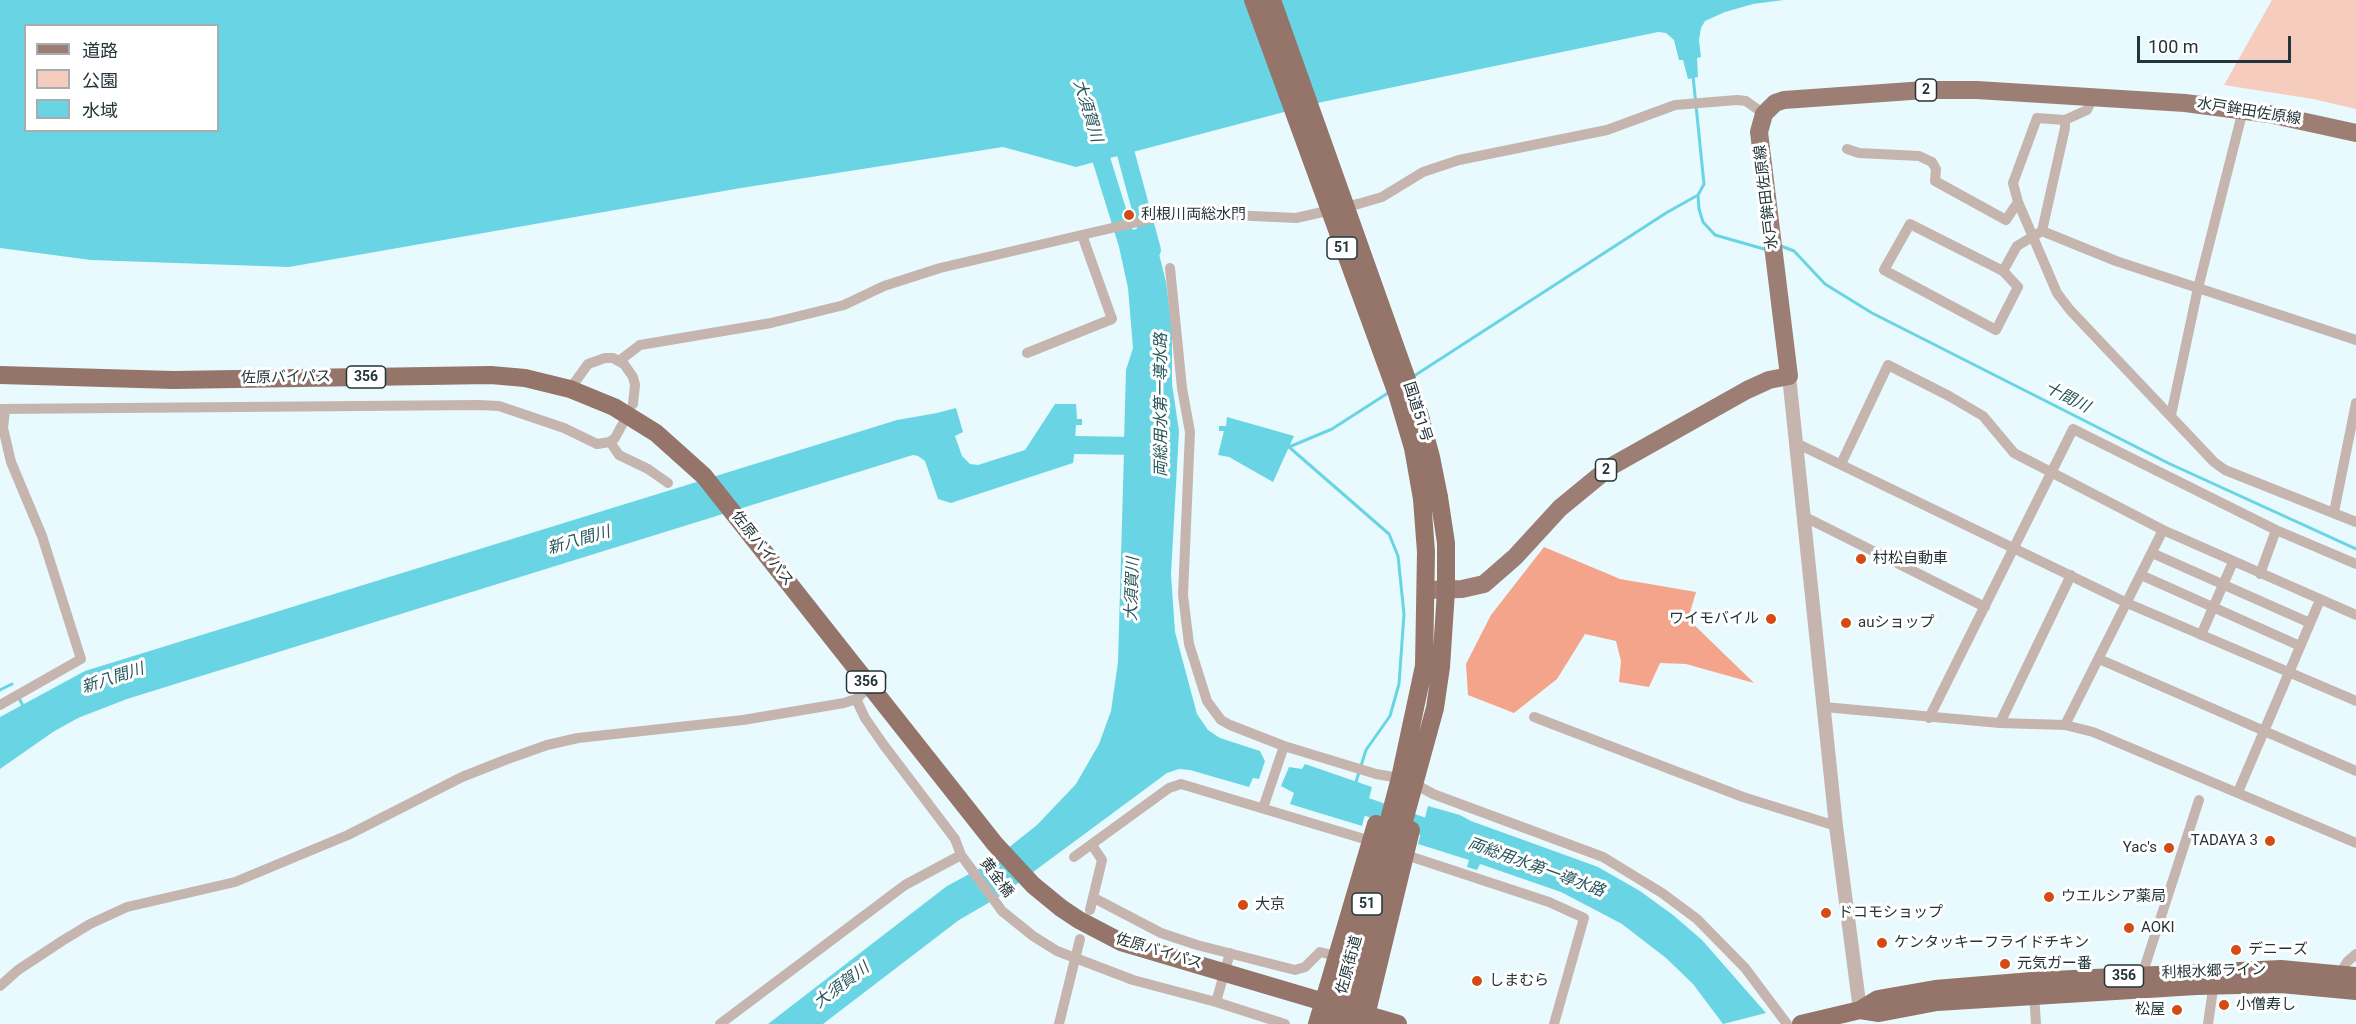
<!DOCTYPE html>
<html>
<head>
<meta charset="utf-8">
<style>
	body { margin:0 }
	#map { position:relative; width:2356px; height:1024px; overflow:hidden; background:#e8fafd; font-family:Roboto,"Noto Sans JP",sans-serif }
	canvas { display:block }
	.legend { position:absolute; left:24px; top:24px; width:195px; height:108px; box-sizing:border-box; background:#fff; border:2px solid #a7aeaf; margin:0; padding:8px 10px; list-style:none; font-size:18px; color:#233538 }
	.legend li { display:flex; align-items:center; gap:12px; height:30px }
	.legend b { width:30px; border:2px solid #a7aeaf }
	.scale { position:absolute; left:2137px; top:36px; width:154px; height:27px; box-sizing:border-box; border:3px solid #233538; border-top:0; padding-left:8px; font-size:18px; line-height:21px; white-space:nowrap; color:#233538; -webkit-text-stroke:4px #fff; paint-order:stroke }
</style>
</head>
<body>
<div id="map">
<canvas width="2356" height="1024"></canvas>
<ul class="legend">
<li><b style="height:8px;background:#9d7e74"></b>道路</li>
<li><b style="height:16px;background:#f6ccbe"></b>公園</li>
<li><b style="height:16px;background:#69d5e4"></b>水域</li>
</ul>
<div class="scale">100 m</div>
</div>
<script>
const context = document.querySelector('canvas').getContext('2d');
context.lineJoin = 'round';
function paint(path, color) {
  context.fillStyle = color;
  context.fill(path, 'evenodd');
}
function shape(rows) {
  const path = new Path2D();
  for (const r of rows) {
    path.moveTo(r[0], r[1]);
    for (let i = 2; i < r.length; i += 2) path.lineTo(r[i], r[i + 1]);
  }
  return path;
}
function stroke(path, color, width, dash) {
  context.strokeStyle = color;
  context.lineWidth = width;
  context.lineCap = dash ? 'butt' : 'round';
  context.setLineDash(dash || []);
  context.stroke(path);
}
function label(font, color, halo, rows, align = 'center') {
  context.font = font + ' Roboto,"Noto Sans JP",sans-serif';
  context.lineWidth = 6;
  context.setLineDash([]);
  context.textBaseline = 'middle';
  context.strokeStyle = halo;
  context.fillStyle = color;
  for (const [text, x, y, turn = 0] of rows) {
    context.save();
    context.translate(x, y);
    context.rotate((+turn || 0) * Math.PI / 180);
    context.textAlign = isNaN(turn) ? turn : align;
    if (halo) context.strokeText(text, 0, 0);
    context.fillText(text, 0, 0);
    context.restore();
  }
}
paint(shape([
	[2272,0,2356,0,2356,109,2313,99,2224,85]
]), '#f6ccbe');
paint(shape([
	[1544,547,1620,579,1696,592,1688,619,1754,683,1686,664,1660,663,1649,687,1619,682,1621,661,1616,641,1585,634,1557,679,1514,713,1468,695,1466,664,1491,615]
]), '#f3a48a');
paint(shape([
	[0,0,1784,0,1753,4,1725,12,1705,21,1701,28,1699,40,1701,57,1697,58,1698,77,1688,79,1683,60,1679,60,1674,40,1666,33,1658,32,1322,102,1076,167,1003,147,741,188,289,267,91,260,0,248],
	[26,26,218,26,218,130,26,130],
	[1152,226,1166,282,1172,330,1172,384,1179,431,1171,574,1175,632,1197,714,1208,730,1220,738,1260,751,1265,761,1259,779,1253,778,1249,787,1190,770,1179,769,1167,773,1002,895,959,920,823,1024,768,1024,947,886,988,864,1037,825,1076,784,1099,744,1111,711,1118,662,1124,451,1120,451,1120,442,1124,441,1126,370,1133,348,1128,288,1116,233],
	[1055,404,1076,404,1077,419,1082,419,1082,425,1076,425,1075,441,1099,441,1099,449,1075,449,1073,463,951,503,938,499,925,461,918,456,913,455,127,699,78,718,53,732,0,769,0,717,85,671,897,420,937,413,956,408,963,432,955,436,962,456,970,464,978,465,1025,450],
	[1227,417,1294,436,1273,482,1229,457,1218,455,1224,431,1219,431,1219,426,1226,426],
	[1305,764,1372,787,1362,826,1290,804,1294,793,1281,786,1289,767,1302,769],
	[1428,806,1460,815,1471,821,1579,860,1598,867,1640,891,1673,915,1702,940,1766,1013,1723,1024,1693,984,1666,958,1622,924,1561,892,1480,864,1477,870,1467,867,1469,860,1418,844]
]), '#69d5e4');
stroke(shape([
	[1698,195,1699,209,1703,222,1715,235,1764,249],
	[1781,246,1794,251,1825,284,1872,313,2168,463,2356,549],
	[1414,376,1666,213,1698,195,1704,184,1693,76],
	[0,690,12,684],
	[20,700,23,706],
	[1355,785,1366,750,1390,716,1399,684,1404,614,1398,556,1389,534,1289,447,1332,429,1388,393]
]), '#69d5e4', 3);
stroke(shape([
	[1120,132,1152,250],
	[1094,136,1127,242],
	[1075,445,1136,446],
	[1344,799,1445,834]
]), '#69d5e4', 18);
stroke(shape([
	[1847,149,1859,153,1919,156,1932,162,1936,169,1935,181,2006,220,2018,202,2057,293,2070,310,2214,462,2225,470,2356,522],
	[2018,202,2013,183,2037,118,2065,120,2087,110,2093,97],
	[2042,231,2065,128,2065,120],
	[1170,268,1182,388,1190,432,1183,595,1189,644,1207,701,1221,720,1230,725,1284,746,1376,774,1400,778],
	[2003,271,2018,287,1996,330,1884,270,1910,224,2003,271,2017,246,2042,231,2116,261,2356,340],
	[1027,353,1112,319,1082,235],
	[619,361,640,345,771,323,844,305,884,286,940,268,1159,217,1188,213,1296,218,1358,204,1382,197,1423,172,1459,160,1607,130,1675,105,1737,100,1746,101,1764,114],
	[570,389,588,364,605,358,613,358,624,364,633,377,635,385,633,404],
	[0,409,479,405,499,406,564,428,597,444,610,442,615,438,622,425],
	[2171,415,2198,288,2243,110],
	[610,442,619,455,648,469,668,483],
	[1796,443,2127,603,2356,701],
	[1841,464,1888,365,1949,396,1983,416,2014,453,2163,530,2356,615],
	[2334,512,2356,403],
	[1803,516,1985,607],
	[2152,553,2310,623],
	[2260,574,2276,530],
	[2141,575,2300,646],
	[2201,635,2233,562],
	[2099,659,2356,771],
	[856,699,865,718,883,744,955,839,961,855],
	[0,705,81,659,42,536,11,462,3,428,5,410],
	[1824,707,2000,723,2065,725,2093,732,2356,843],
	[1534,717,1743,797,1836,826],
	[1929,718,2073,429,2276,530,2356,564],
	[2000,723,2071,575],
	[2065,725,2163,530],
	[1413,783,1433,794,1603,857,1662,893,1697,919,1745,968,1787,1024],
	[2238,792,2320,600],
	[1263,808,1284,746],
	[1406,855,1549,902,1584,918,1554,1024],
	[1074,857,1169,788,1181,784,1371,841],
	[1094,898,1161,933,1197,945,1295,970,1305,967,1320,952,1336,956],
	[1090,910,1102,860,1092,845],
	[2340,974,2347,962,2356,954],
	[2142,975,2199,800],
	[0,986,18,970,62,941,90,924,127,907,235,882,348,835,462,777,505,760,547,745,578,738,743,720,844,703,856,699,882,676],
	[2034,993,2036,1024],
	[1216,1002,1230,953],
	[720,1024,905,885,961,855,1002,911,1033,936,1057,951,1133,980,1216,1002,1285,1024],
	[1059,1024,1080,939],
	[2208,1024,2214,982]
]), '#c6b5af', 10);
stroke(shape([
	[1789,376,1836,826,1860,1010]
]), '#c6b5af', 14);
stroke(shape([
	[1426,590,1462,589,1484,584,1515,557,1560,508,1610,467,1747,390,1769,380,1789,376,1759,132,1764,114,1775,103,1784,100,1925,90,1977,90,2185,103,2269,114,2356,133]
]), '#9d7e74', 18);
stroke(shape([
	[0,375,173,380,491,375,525,378,570,389,614,407,656,433,704,476,995,844,1033,885,1061,908,1079,920,1121,942,1398,1024],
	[1349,971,1400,778,1424,666,1426,552,1422,499],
	[1362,974,1435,708,1441,667,1446,591,1446,543,1439,497],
	[1860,1010,1879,1013,1937,1002,2196,986,2281,984,2356,991],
	[1317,1024,1376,824],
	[1364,1024,1411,830],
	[1801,1024,1860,1010,1878,999,1935,989,2032,981,2281,969,2356,976]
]), '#95746a', 18);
stroke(shape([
	[1253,0,1397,394,1413,448,1422,499],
	[1272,0,1420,416,1431,457,1439,497],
	[1334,1024,1349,971],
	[1349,1024,1362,974]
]), '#95746a', 18);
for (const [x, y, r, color] of [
	[1129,215,6,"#d34c16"],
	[1861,559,6,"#d34c16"],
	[1771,619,6,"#d34c16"],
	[1846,623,6,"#d34c16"],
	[2270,841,6,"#d34c16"],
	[2169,848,6,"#d34c16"],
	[2049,897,6,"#d34c16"],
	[1243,905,6,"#d34c16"],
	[1826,913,6,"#d34c16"],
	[2129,928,6,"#d34c16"],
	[1882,943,6,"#d34c16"],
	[2236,950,6,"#d34c16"],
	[2005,964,6,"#d34c16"],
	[1477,981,6,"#d34c16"],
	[2224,1005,6,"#d34c16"],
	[2177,1010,6,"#d34c16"]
]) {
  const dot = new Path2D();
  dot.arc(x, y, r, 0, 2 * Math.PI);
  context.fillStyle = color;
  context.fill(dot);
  stroke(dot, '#fff', 2);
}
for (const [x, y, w] of [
	[1926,90,21],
	[1342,248,30],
	[366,377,39],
	[1606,470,21],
	[866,682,39],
	[1367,904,30],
	[2124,976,39]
]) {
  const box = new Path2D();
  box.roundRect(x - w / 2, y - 11, w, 22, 4.5);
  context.fillStyle = '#fff';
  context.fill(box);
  stroke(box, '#233538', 1.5);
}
label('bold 14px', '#233538', null, [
	["2",1926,90],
	["51",1342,248],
	["356",366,377],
	["2",1606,470],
	["356",866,682],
	["51",1367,904],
	["356",2124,976]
]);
label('15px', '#233538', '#fff', [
	["水戸鉾田佐原線",2249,112,9],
	["水戸鉾田佐原線",1767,197,-97],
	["佐原バイパス",286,378,-1],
	["国道51号",1417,412,72],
	["佐原バイパス",762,549,52],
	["黄金橋",996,878,53],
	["佐原バイパス",1159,952,17],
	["佐原街道",1350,965,-75],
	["利根水郷ライン",2214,972,-2]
]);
label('15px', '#233538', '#fff', [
	["利根川両総水門",1141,215],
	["村松自動車",1873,559],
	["ワイモバイル",1759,619,"right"],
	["auショップ",1858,623],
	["TADAYA 3",2258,841,"right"],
	["Yac's",2157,848,"right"],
	["ウエルシア薬局",2061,897],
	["大京",1255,905],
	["ドコモショップ",1838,913],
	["AOKI",2141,928],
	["ケンタッキーフライドチキン",1894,943],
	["デニーズ",2248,950],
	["元気ガー番",2017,964],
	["しまむら",1489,981],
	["小僧寿し",2236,1005],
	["松屋",2165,1010,"right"]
], 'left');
label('italic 16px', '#26565c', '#fff', [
	["大須賀川",1087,111,73],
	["十間川",2067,398,27],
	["両総用水第一導水路",1162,405,-90],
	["新八間川",579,541,-16],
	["大須賀川",1133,589,-88],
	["新八間川",113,679,-18],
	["両総用水第一導水路",1536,868,20],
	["大須賀川",842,986,-37]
]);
</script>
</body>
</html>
